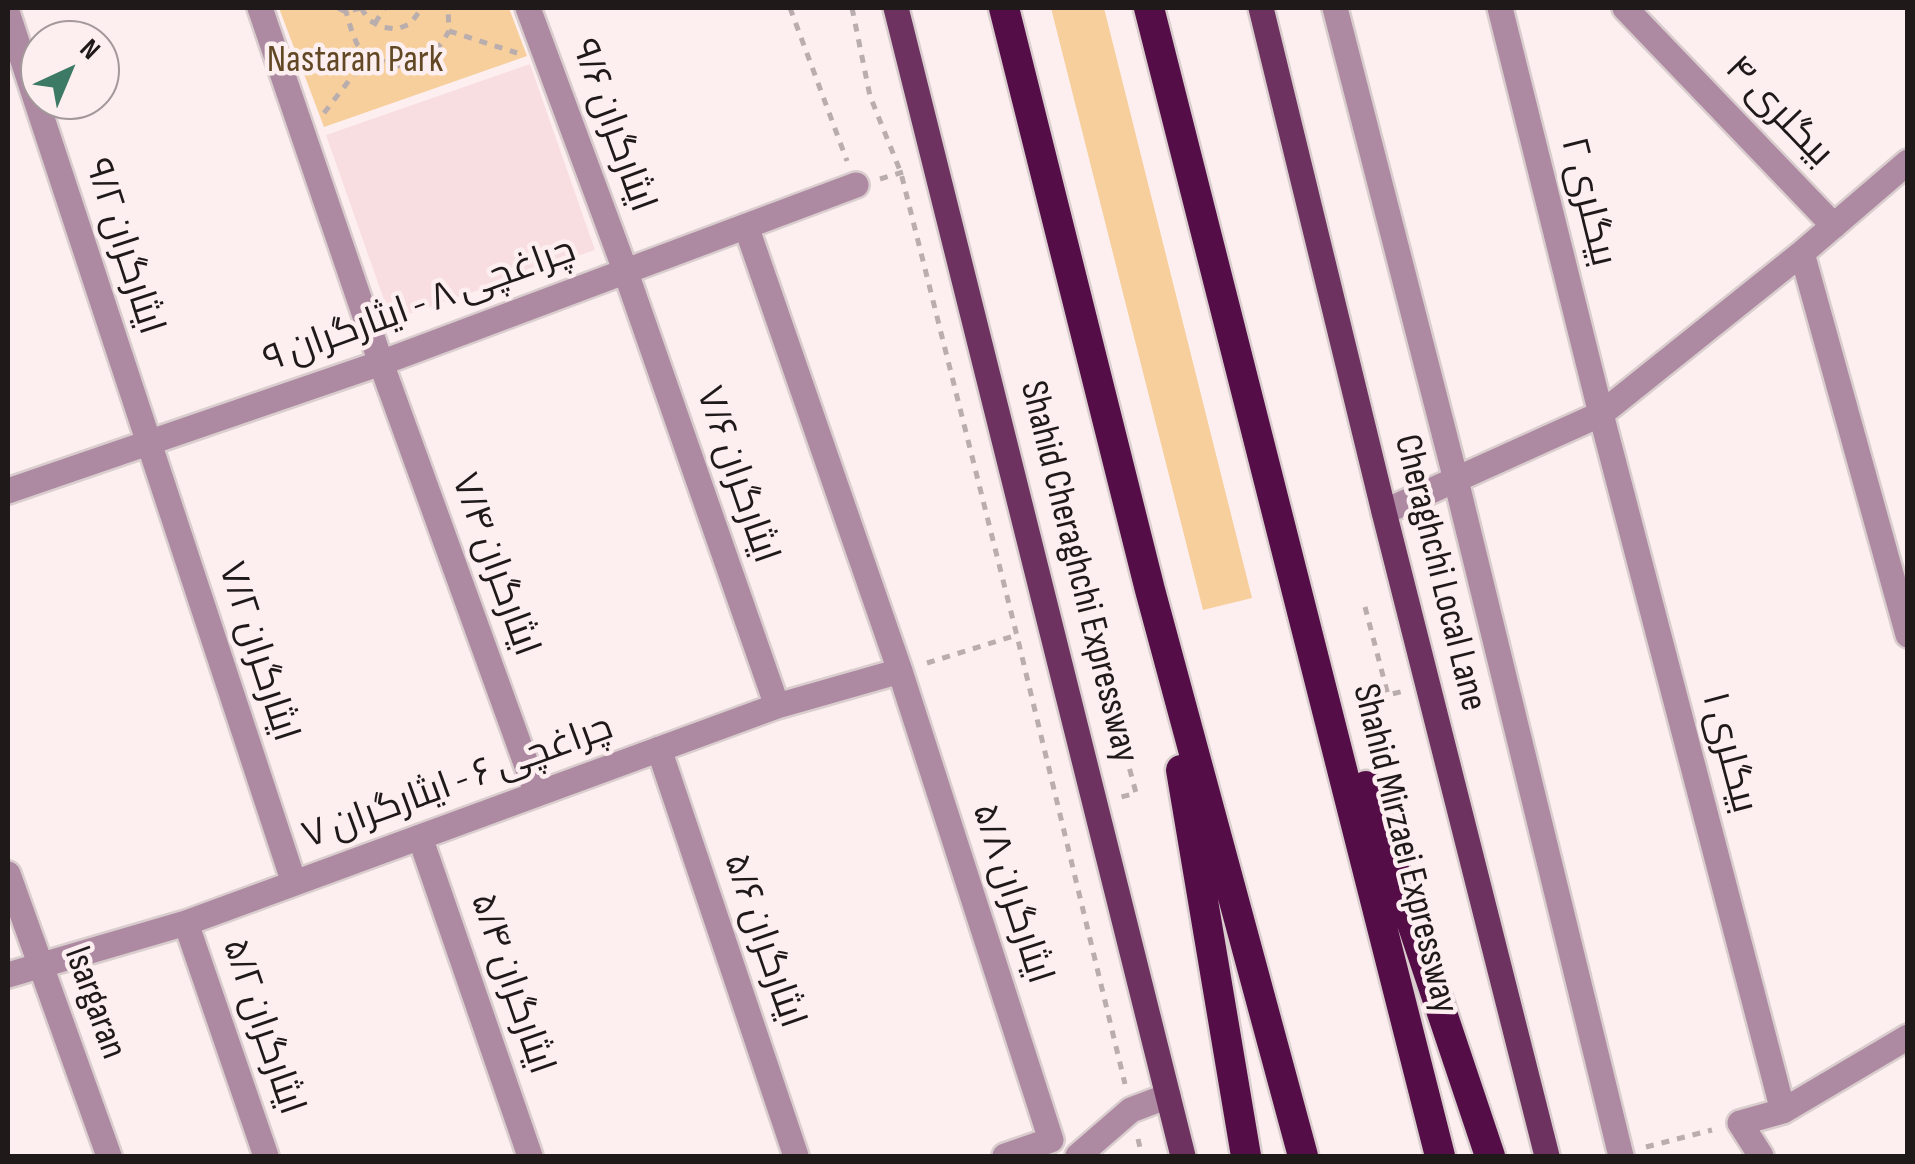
<!DOCTYPE html>
<html>
<head>
<meta charset="utf-8">
<style>
	body { margin:0 }
	#map { position:relative; width:1915px; height:1164px; overflow:hidden; background:#fdeff0; font-family:"Sofia Sans Condensed",sans-serif }
	canvas { display:block }
	.frame { position:absolute; inset:0; border:10px solid #1f191a; pointer-events:none }
	.north { position:absolute; left:20px; top:20px; width:100px; height:100px; box-sizing:border-box; background:#fdeff0; border:2px solid #a4999a; border-radius:50%; rotate:44deg; font-size:28px; font-weight:700; line-height:40px; text-align:center; color:#1f191a }
	.north::after { content:''; display:block; margin:auto; width:35px; height:45px; background:#3c7a66; clip-path:polygon(50% 0,100% 100%,50% 72%,0 100%) }
</style>
</head>
<body>
<div id="map">
<canvas width="1915" height="1164"></canvas>
<div class="frame"></div>
<div class="north">N</div>
</div>
<script>
const context = document.querySelector('canvas').getContext('2d');
context.lineJoin = 'round';
function paint(path, color) {
  context.fillStyle = color;
  context.fill(path, 'evenodd');
}
function shape(rows) {
  const path = new Path2D();
  for (const r of rows) {
    path.moveTo(r[0], r[1]);
    for (let i = 2; i < r.length; i += 2) path.lineTo(r[i], r[i + 1]);
  }
  return path;
}
function stroke(path, color, width, dash) {
  context.strokeStyle = color;
  context.lineWidth = width;
  context.lineCap = dash ? 'butt' : 'round';
  context.setLineDash(dash || []);
  context.stroke(path);
}
function label(font, color, halo, rows, align = 'center') {
  context.font = font + ' "Sofia Sans Condensed",Cairo,sans-serif';
  context.lineWidth = 9;
  context.setLineDash([]);
  context.textBaseline = 'middle';
  context.strokeStyle = halo;
  context.fillStyle = color;
  for (const [text, x, y, turn = 0] of rows) {
    context.save();
    context.translate(x, y);
    context.rotate((+turn || 0) * Math.PI / 180);
    context.textAlign = isNaN(turn) ? turn : align;
    if (halo) context.strokeText(text, 0, 0);
    context.fillText(text, 0, 0);
    context.restore();
  }
}
paint(shape([
	[530,64,595,250,391,320,326,135]
]), '#f9dee1');
paint(shape([
	[279,8,509,8,527,56,324,127],
	[1051,8,1104,8,1252,598,1203,610]
]), '#f6cf9c');
const minor = shape([
	[260,8,381,363,537,794],
	[528,8,625,270,777,706],
	[1335,8,1456,480,1621,1156],
	[1500,8,1601,414,1783,1111],
	[1625,8,1834,226],
	[8,15,294,883],
	[746,226,900,671,1051,1140,1005,1156],
	[1802,253,1908,635],
	[8,491,381,363,856,185],
	[1384,512,1601,414,1802,253,1908,162],
	[659,749,796,1156],
	[420,837,530,1156],
	[8,874,109,1156],
	[186,923,266,1156],
	[8,975,186,923,777,706,900,671],
	[1078,1156,1131,1110,1168,1096],
	[1761,1156,1740,1123,1783,1111,1908,1037]
]);
const major = shape([
	[896,8,1183,1156],
	[1261,8,1384,512,1547,1156]
]);
const highway = shape([
	[1004,8,1150,590,1303,1156],
	[1149,8,1440,1156],
	[1181,770,1246,1156],
	[1366,786,1490,1156]
]);
stroke(minor, '#d9cdce', 30);
stroke(major, '#d9cdce', 30);
stroke(highway, '#d9cdce', 35);
stroke(shape([
	[338,8,346,12,361,8],
	[345,8,352,32,357,44,368,56,396,66,414,64,430,55,442,43,449,31,448,8],
	[361,8,369,20,381,27,397,29,410,24,422,8],
	[790,8,847,161],
	[852,8,870,96,901,173,1017,636,1125,1084],
	[375,23,385,8],
	[449,31,517,53],
	[324,113,368,56],
	[880,179,903,172],
	[1365,607,1388,695,1404,691],
	[927,663,1017,635],
	[1105,676,1136,793,1121,797],
	[1138,1139,1142,1156],
	[1646,1147,1712,1130]
]), '#b9adae', 5, [8, 8]);
stroke(minor, '#ad89a2', 25);
stroke(major, '#6d325f', 25);
stroke(highway, '#550d47', 30);
label('38px', '#624825', '#fdeff0', [
	["Nastaran Park",355,61]
]);
label('38px', '#1f191a', '#fdeff0', [
	["بیگلری ۴",1778,112,46],
	["ایثارگران ۹/۶",612,126,70],
	["بیگلری ۲",1587,202,76],
	["ایثارگران ۹/۲",123,247,72],
	["چراغچی ۸ - ایثارگران ۹",420,306,-20],
	["ایثارگران ۷/۶",736,475,71],
	["ایثارگران ۷/۴",494,565,70],
	["Shahid Cheraghchi Expressway",1078,572,76],
	["Cheraghchi Local Lane",1439,573,76],
	["ایثارگران ۷/۲",257,652,72],
	["بیگلری ۱",1728,753,75],
	["چراغچی ۶ - ایثارگران ۷",458,783,-20],
	["Shahid Mirzaei Expressway",1404,849,76],
	["ایثارگران ۵/۸",1011,894,72],
	["ایثارگران ۵/۶",763,941,71],
	["ایثارگران ۵/۴",511,984,71],
	["Isargaran",94,1003,70],
	["ایثارگران ۵/۲",262,1027,71]
]);
</script>
</body>
</html>
